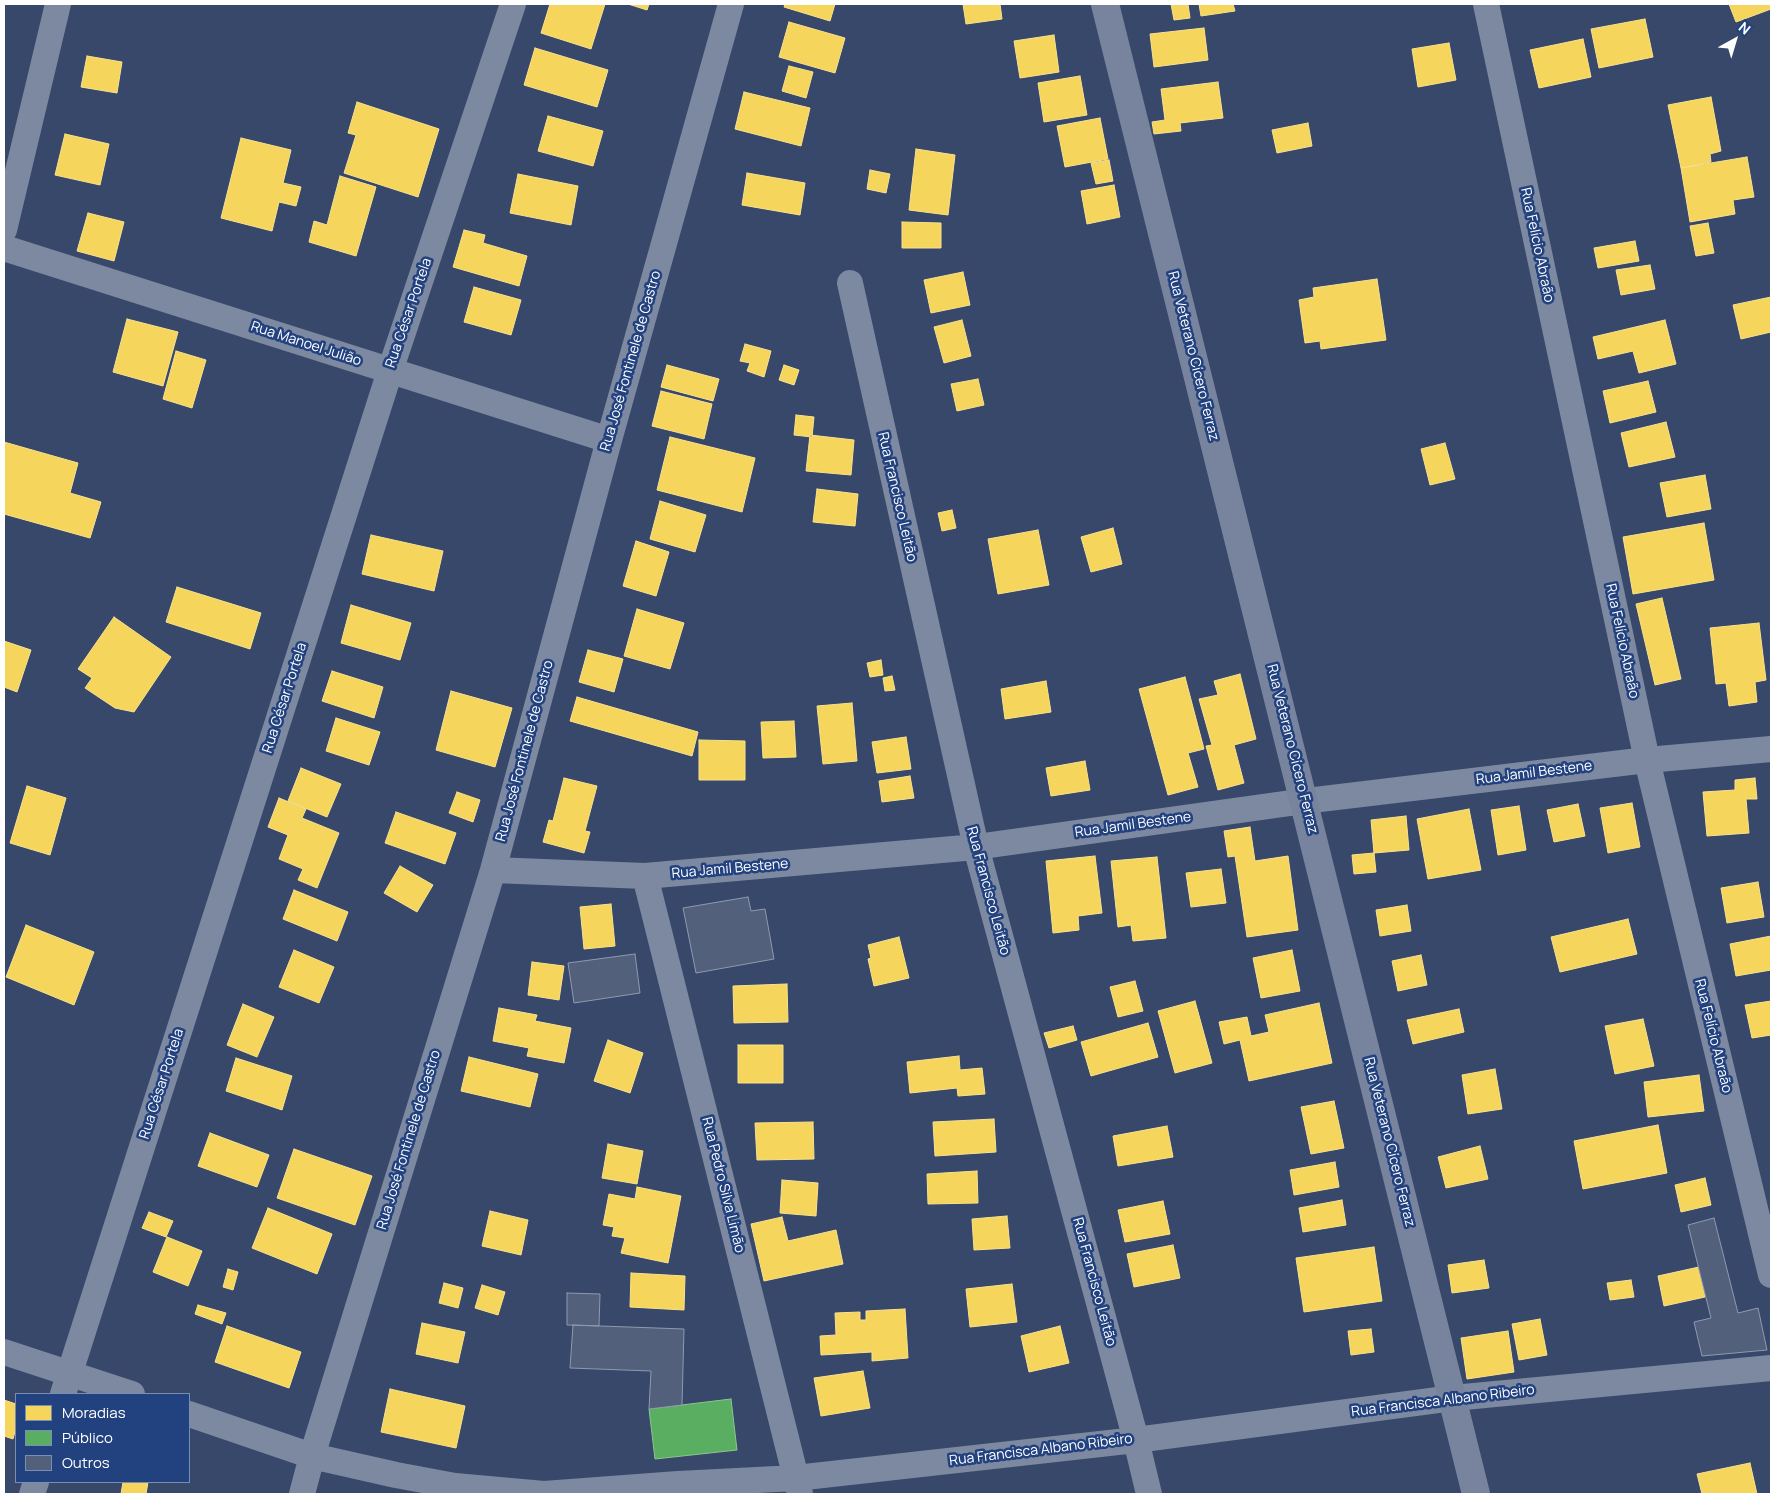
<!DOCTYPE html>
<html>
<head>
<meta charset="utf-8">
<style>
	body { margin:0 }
	#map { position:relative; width:1775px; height:1498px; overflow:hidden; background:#37486a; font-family:Manrope,sans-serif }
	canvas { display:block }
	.frame { position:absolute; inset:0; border:5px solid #fff; pointer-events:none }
	.legend { position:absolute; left:15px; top:1393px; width:175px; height:90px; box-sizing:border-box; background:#22417f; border:1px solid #7a8db2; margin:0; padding:6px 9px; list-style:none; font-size:15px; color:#fff }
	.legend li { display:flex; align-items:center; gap:10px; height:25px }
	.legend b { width:25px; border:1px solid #7a8db2 }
	.north { position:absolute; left:1710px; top:15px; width:50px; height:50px; -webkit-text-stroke:4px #22417f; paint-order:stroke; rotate:39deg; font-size:14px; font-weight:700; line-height:20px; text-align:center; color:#fff }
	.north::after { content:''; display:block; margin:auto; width:18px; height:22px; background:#fff; clip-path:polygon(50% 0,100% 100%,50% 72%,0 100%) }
</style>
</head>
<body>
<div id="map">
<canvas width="1775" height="1498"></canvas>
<div class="frame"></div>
<ul class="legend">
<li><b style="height:14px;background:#f6d55c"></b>Moradias</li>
<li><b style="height:14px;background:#5aae61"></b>Público</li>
<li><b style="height:14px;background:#52607c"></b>Outros</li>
</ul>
<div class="north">N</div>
</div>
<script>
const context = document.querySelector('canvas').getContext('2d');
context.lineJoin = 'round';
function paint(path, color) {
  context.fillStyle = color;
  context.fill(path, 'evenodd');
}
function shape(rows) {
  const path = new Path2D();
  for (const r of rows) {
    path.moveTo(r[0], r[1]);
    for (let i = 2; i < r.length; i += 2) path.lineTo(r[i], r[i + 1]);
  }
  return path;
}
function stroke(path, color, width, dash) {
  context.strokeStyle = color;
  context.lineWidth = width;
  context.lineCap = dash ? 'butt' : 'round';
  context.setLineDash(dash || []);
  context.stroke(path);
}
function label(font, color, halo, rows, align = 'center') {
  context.font = font + ' Manrope,sans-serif';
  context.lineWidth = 5;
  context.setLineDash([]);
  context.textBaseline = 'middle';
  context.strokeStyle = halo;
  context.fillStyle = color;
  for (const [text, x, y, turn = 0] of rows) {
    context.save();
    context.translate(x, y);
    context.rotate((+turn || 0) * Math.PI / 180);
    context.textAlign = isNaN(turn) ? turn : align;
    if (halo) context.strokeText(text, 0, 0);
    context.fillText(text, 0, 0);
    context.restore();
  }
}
const homes = shape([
	[550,4,605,4,591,49,541,33,550,4],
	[628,4,649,4,647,10,628,4],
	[785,4,835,4,830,21,784,7,785,4],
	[963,4,1000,4,1002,19,966,24,963,4],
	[1171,4,1188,4,1190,18,1174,20,1171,4],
	[1199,4,1233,4,1235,11,1201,16,1199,4],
	[1729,4,1769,4,1771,9,1736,22,1729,4],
	[1645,19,1653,57,1599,68,1591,29,1645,19],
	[789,22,845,38,835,73,779,57,789,22],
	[1204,28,1208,60,1154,67,1150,34,1204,28],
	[1054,35,1059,72,1020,78,1014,41,1054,35],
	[1583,39,1591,77,1539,88,1530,50,1583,39],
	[1449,43,1456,80,1418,87,1412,49,1449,43],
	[535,48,608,70,597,107,524,85,535,48],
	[87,56,122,62,117,93,81,87,87,56],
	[789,66,813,72,806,98,782,91,789,66],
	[1080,76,1087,115,1044,122,1038,83,1080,76],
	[1218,82,1223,118,1180,123,1181,131,1154,134,1152,122,1165,120,1161,89,1218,82],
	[744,92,810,108,801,146,735,129,744,92],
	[1711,97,1721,151,1710,154,1711,162,1681,168,1668,105,1711,97],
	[357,102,439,129,418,197,344,173,356,135,348,133,357,102],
	[548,116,603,131,593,166,538,151,548,116],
	[1100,118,1108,159,1065,167,1057,126,1100,118],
	[1308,123,1312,146,1277,153,1272,130,1308,123],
	[65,134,109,144,100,185,55,175,65,134],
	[241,138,291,150,283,183,301,187,296,206,279,202,272,231,221,218,241,138],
	[916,149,955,155,948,215,909,210,916,149],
	[1747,157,1754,197,1733,200,1735,214,1690,222,1681,168,1747,157],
	[1109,160,1113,181,1096,184,1091,163,1109,160],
	[870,170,890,174,886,193,867,189,870,170],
	[747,173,805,183,800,215,742,205,747,173],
	[518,174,578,186,571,225,510,213,518,174],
	[340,176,376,187,356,256,309,242,314,221,327,225,340,176],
	[1114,185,1120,217,1087,224,1081,191,1114,185],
	[88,213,124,222,114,261,77,251,88,213],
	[902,222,941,223,941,248,902,248,902,222],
	[1708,223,1714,253,1696,256,1690,226,1708,223],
	[464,230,485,235,483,243,527,256,519,286,453,267,464,230],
	[1635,241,1639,261,1598,268,1594,248,1635,241],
	[1650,265,1655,289,1621,295,1616,270,1650,265],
	[963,272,970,305,931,313,924,280,963,272],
	[1377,279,1386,340,1321,349,1320,341,1305,343,1299,300,1314,297,1313,288,1377,279],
	[474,287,521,300,511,335,464,322,474,287],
	[1771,297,1771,332,1741,339,1733,305,1771,297],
	[127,319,178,332,163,386,113,372,127,319],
	[962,320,971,356,944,363,934,327,962,320],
	[1665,320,1676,364,1639,373,1633,351,1598,359,1593,337,1665,320],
	[745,344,771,351,764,377,747,371,750,363,740,361,745,344],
	[176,351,206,360,192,408,163,399,176,351],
	[667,365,719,379,713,401,661,387,667,365],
	[784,365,799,370,794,385,779,380,784,365],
	[978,379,984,405,957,411,951,384,978,379],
	[1648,381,1656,412,1610,423,1603,391,1648,381],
	[661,391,712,404,704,439,652,426,661,391],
	[796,415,814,417,812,437,794,435,796,415],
	[1666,422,1675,457,1629,467,1621,433,1666,422],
	[810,435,854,440,851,475,806,471,810,435],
	[670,437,755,458,742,512,657,490,670,437],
	[4,442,78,463,70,493,101,502,90,538,4,514,4,442],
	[1445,443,1455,479,1430,485,1421,449,1445,443],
	[1705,475,1711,509,1667,517,1660,483,1705,475],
	[817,489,858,494,855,526,813,522,817,489],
	[660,501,706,515,695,552,650,539,660,501],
	[952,510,956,528,942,531,938,513,952,510],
	[1704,523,1714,580,1633,594,1623,537,1704,523],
	[1113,528,1122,564,1091,572,1081,537,1113,528],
	[1038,530,1049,585,998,594,988,539,1038,530],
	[371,535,443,551,434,591,362,574,371,535],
	[636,541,669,552,656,596,623,586,636,541],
	[177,587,261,613,250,649,166,622,177,587],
	[1662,598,1681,679,1655,685,1636,604,1662,598],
	[351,605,411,623,400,660,341,643,351,605],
	[637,609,684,623,670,669,624,656,637,609],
	[114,617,171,657,134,712,115,708,85,688,92,678,78,669,114,617],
	[1759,623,1766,680,1755,682,1757,702,1729,706,1726,683,1716,684,1710,628,1759,623],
	[4,641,31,650,17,692,4,687,4,641],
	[588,650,623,659,614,692,579,682,588,650],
	[881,660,883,675,870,677,867,663,881,660],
	[332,671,383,687,374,718,322,701,332,671],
	[1240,674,1256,739,1234,745,1244,783,1218,790,1206,746,1212,745,1199,699,1218,695,1214,681,1240,674],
	[892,676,895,690,885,691,883,678,892,676],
	[1185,677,1204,749,1188,753,1198,787,1168,795,1139,689,1185,677],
	[1046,681,1051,712,1005,719,1001,689,1046,681],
	[451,691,512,708,495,767,436,750,451,691],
	[577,697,698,732,692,756,570,721,577,697],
	[852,703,857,761,823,764,817,706,852,703],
	[336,718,380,732,369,765,326,751,336,718],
	[794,721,796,757,763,758,761,722,794,721],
	[906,737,911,769,877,773,872,742,906,737],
	[699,740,745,741,745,780,699,780,699,740],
	[1085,761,1090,790,1051,796,1046,768,1085,761],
	[301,768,341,784,327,817,288,801,301,768],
	[910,776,914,798,882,802,879,781,910,776],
	[564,778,597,786,585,831,590,832,584,853,543,842,549,820,553,821,564,778],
	[1755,778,1757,799,1746,799,1749,833,1707,836,1703,792,1735,790,1735,780,1755,778],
	[27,786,66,798,50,855,10,843,27,786],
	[457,792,480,800,473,822,449,813,457,792],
	[279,798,306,809,302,818,339,833,317,888,298,880,303,869,279,859,288,835,268,827,279,798],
	[1632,803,1640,847,1608,853,1600,808,1632,803],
	[1578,804,1585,836,1554,842,1547,810,1578,804],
	[1519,806,1526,850,1498,855,1491,810,1519,806],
	[1469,809,1481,870,1428,879,1417,819,1469,809],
	[396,812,456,833,445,864,385,843,396,812],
	[1406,816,1409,850,1374,853,1371,820,1406,816],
	[1250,827,1255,861,1288,856,1298,930,1247,937,1235,856,1228,857,1224,831,1250,827],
	[1374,853,1376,872,1354,874,1352,855,1374,853],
	[1095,856,1102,913,1078,916,1079,930,1053,933,1046,861,1095,856],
	[1157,857,1166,938,1133,941,1131,925,1118,927,1111,861,1157,857],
	[400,866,433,885,417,912,384,893,400,866],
	[1221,869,1226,903,1191,907,1186,873,1221,869],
	[1758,882,1764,917,1727,923,1721,888,1758,882],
	[294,890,348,912,337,941,283,919,294,890],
	[611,904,615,946,584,949,580,907,611,904],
	[1407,905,1411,931,1380,936,1376,910,1407,905],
	[1628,919,1637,954,1560,972,1551,937,1628,919],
	[26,925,94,952,74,1005,6,977,26,925],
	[1771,936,1771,970,1736,976,1730,944,1771,936],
	[899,937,909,978,874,986,868,959,871,958,868,945,899,937],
	[294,950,334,967,319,1003,279,987,294,950],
	[1292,950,1300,991,1261,998,1253,958,1292,950],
	[1421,955,1427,985,1398,991,1392,961,1421,955],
	[532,962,564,966,559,1000,528,995,532,962],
	[1135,981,1143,1011,1118,1017,1110,987,1135,981],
	[787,984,788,1022,734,1023,733,986,787,984],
	[1195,1001,1212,1063,1175,1073,1158,1011,1195,1001],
	[1771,1001,1771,1035,1752,1038,1745,1005,1771,1001],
	[1319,1003,1332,1063,1249,1081,1240,1040,1224,1044,1219,1022,1247,1017,1251,1036,1269,1032,1265,1015,1319,1003],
	[243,1004,274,1017,257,1057,227,1045,243,1004],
	[499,1008,537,1015,535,1021,571,1028,564,1063,527,1056,529,1048,493,1041,499,1008],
	[1459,1009,1464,1032,1413,1044,1407,1020,1459,1009],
	[1643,1019,1654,1066,1615,1074,1605,1026,1643,1019],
	[1148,1023,1158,1057,1091,1076,1081,1042,1148,1023],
	[1073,1026,1077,1040,1049,1048,1044,1033,1073,1026],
	[608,1040,643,1053,630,1093,594,1081,608,1040],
	[738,1045,783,1045,783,1083,738,1083,738,1045],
	[959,1056,960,1070,982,1068,985,1094,958,1096,957,1088,910,1093,907,1062,959,1056],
	[469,1057,538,1074,530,1107,461,1091,469,1057],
	[236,1058,292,1076,282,1110,226,1091,236,1058],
	[1495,1069,1502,1109,1468,1114,1462,1075,1495,1069],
	[1699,1075,1704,1111,1648,1117,1644,1082,1699,1075],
	[1334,1101,1344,1148,1311,1154,1301,1107,1334,1101],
	[994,1119,996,1152,935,1156,933,1122,994,1119],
	[813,1122,814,1159,757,1160,755,1123,813,1122],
	[1658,1125,1667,1173,1583,1189,1574,1141,1658,1125],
	[1167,1126,1173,1157,1118,1166,1113,1136,1167,1126],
	[210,1133,269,1155,257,1187,198,1166,210,1133],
	[608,1144,643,1151,637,1184,602,1178,608,1144],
	[1480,1146,1488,1179,1446,1188,1438,1157,1480,1146],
	[294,1149,372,1176,355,1225,277,1198,294,1149],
	[1335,1162,1339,1187,1294,1195,1290,1170,1335,1162],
	[977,1171,978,1203,928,1204,927,1174,977,1171],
	[1705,1178,1711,1205,1681,1212,1675,1185,1705,1178],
	[782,1180,818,1183,816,1216,780,1213,782,1180],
	[637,1187,681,1196,668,1263,621,1253,625,1238,612,1236,614,1227,603,1225,609,1194,635,1199,637,1187],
	[1342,1200,1346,1225,1303,1232,1299,1208,1342,1200],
	[1163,1201,1170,1234,1125,1242,1118,1210,1163,1201],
	[268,1208,332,1234,317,1274,252,1248,268,1208],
	[490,1211,528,1220,521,1255,482,1246,490,1211],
	[149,1212,173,1221,166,1237,142,1228,149,1212],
	[1007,1216,1010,1248,974,1250,972,1219,1007,1216],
	[782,1217,788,1241,836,1230,843,1264,764,1281,751,1224,782,1217],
	[167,1237,202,1251,188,1286,153,1272,167,1237],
	[1173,1245,1180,1278,1134,1287,1127,1254,1173,1245],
	[1374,1247,1382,1301,1304,1312,1296,1258,1374,1247],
	[1484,1260,1489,1288,1452,1293,1448,1265,1484,1260],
	[1699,1267,1705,1297,1664,1306,1658,1276,1699,1267],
	[228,1269,238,1272,233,1290,223,1287,228,1269],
	[631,1273,685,1276,684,1310,630,1307,631,1273],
	[1631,1280,1634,1297,1610,1300,1607,1283,1631,1280],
	[444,1283,463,1288,458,1308,439,1303,444,1283],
	[1012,1284,1017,1322,970,1327,966,1289,1012,1284],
	[482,1285,505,1292,498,1315,475,1308,482,1285],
	[198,1305,226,1313,222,1324,195,1314,198,1305],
	[905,1309,908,1358,872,1361,872,1352,821,1355,820,1336,836,1335,835,1313,860,1312,860,1320,866,1320,866,1311,905,1309],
	[1540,1319,1547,1355,1519,1360,1512,1324,1540,1319],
	[422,1323,465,1332,458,1363,416,1354,422,1323],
	[227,1326,301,1352,289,1388,215,1362,227,1326],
	[1060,1326,1069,1363,1029,1372,1021,1336,1060,1326],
	[1371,1329,1374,1352,1351,1355,1348,1331,1371,1329],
	[1508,1331,1514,1372,1467,1379,1461,1338,1508,1331],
	[863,1371,870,1408,821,1416,814,1378,863,1371],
	[390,1389,465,1406,456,1448,381,1432,390,1389],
	[4,1400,16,1404,16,1428,13,1439,4,1436,4,1400],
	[1750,1463,1757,1494,1702,1494,1697,1474,1750,1463],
	[123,1482,148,1482,146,1494,121,1494,123,1482]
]);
paint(homes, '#f6d55c');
stroke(homes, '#f9e28d', 1);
const public = shape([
	[731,1399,737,1450,655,1459,649,1409,731,1399]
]);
paint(public, '#5aae61');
stroke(public, '#8cc690', 1);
const building = shape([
	[748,897,751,911,765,909,774,959,696,973,683,908,748,897],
	[635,954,640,993,574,1003,568,963,635,954],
	[1714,1218,1738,1313,1758,1308,1767,1350,1702,1356,1694,1322,1711,1318,1688,1225,1714,1218],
	[567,1293,600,1294,599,1326,567,1325,567,1293],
	[573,1325,684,1329,682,1405,649,1409,651,1371,570,1368,573,1325]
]);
paint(building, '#52607c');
stroke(building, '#909aaf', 1);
stroke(shape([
	[1486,4,1647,760,1771,1275],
	[4,230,58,4],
	[4,248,609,440],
	[850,283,976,847,1136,1440,1149,1494],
	[493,870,645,876,976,847,1305,801,1647,760,1771,749],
	[645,876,800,1494],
	[4,1352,132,1394],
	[63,1394,390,371,513,4],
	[189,1414,312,1456,396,1475,455,1486,544,1494,678,1484,796,1478,1136,1440,1453,1398,1771,1368],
	[32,1494,36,1482],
	[302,1494,312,1456,493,870,609,440,731,4]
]), '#7d89a0', 26);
stroke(shape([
	[1105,4,1476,1494]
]), '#78849d', 28);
label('14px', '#fff', '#22417f', [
	["Rua Felício Abraão",1537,245,78],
	["Rua César Portela",409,313,-71],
	["Rua Manoel Julião",306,344,18],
	["Rua Veterano Cícero Ferraz",1193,356,76],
	["Rua José Fontinele de Castro",631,361,-74],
	["Rua Francisco Leitão",897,497,77],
	["Rua Felício Abraão",1622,641,78],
	["Rua César Portela",285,698,-72],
	["Rua Veterano Cícero Ferraz",1292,749,76],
	["Rua José Fontinele de Castro",525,751,-75],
	["Rua Jamil Bestene",1534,773,-7],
	["Rua Jamil Bestene",1133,825,-8],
	["Rua Jamil Bestene",730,869,-5],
	["Rua Francisco Leitão",988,891,75],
	["Rua Felício Abraão",1713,1036,76],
	["Rua César Portela",162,1084,-72],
	["Rua José Fontinele de Castro",409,1140,-73],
	["Rua Veterano Cícero Ferraz",1389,1142,76],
	["Rua Pedro Silva Limão",723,1185,76],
	["Rua Francisco Leitão",1094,1282,75],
	["Rua Francisca Albano Ribeiro",1443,1401,-7],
	["Rua Francisca Albano Ribeiro",1041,1450,-7]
]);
</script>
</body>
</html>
